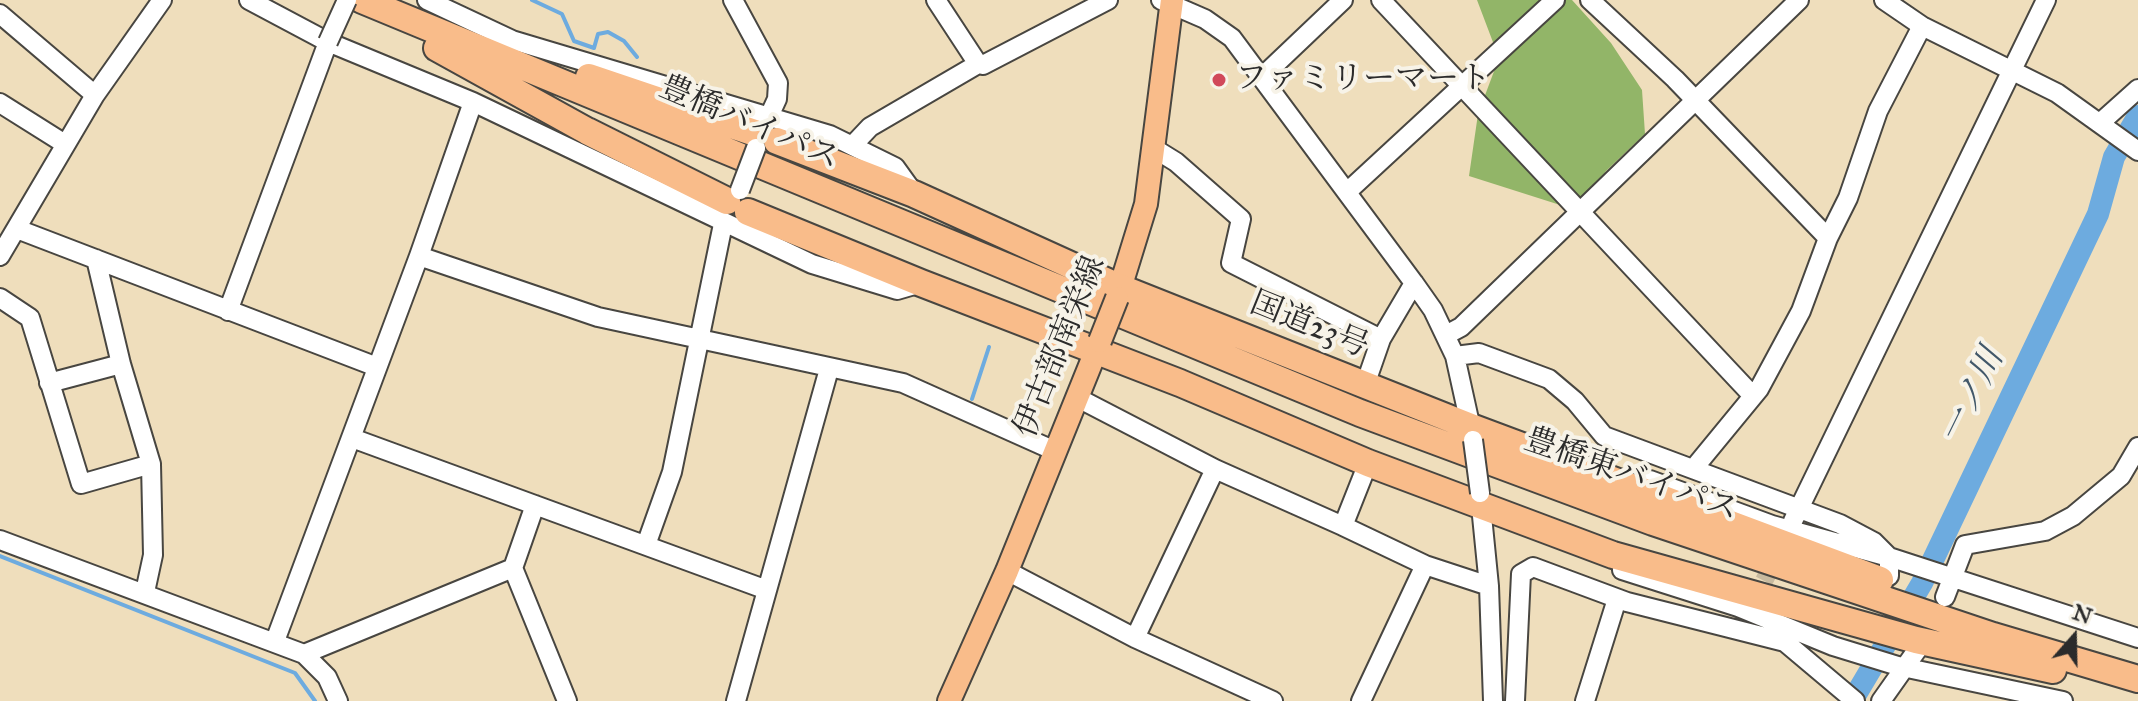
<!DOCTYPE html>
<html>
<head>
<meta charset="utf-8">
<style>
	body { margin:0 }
	#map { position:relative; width:2138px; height:701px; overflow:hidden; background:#efdebc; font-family:"IM FELL Great Primer",serif }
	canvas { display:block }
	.north { position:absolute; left:2034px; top:597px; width:80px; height:80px; -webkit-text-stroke:6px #f7f3e8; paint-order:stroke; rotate:20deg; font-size:22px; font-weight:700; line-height:32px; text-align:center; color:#2b2b2b }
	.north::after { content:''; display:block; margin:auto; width:28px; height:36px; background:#2b2b2b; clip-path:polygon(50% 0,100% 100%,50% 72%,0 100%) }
</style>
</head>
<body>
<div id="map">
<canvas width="2138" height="701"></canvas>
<div class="north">N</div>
</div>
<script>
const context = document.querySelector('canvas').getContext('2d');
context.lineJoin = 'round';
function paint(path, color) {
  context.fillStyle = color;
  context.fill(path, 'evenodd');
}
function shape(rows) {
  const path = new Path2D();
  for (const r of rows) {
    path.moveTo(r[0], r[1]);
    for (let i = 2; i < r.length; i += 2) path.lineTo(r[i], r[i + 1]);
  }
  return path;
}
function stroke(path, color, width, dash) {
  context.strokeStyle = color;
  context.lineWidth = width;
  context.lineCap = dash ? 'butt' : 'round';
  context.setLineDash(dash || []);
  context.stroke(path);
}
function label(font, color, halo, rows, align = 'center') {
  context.font = font + ' "IM FELL Great Primer","Noto Serif JP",serif';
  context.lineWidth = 8;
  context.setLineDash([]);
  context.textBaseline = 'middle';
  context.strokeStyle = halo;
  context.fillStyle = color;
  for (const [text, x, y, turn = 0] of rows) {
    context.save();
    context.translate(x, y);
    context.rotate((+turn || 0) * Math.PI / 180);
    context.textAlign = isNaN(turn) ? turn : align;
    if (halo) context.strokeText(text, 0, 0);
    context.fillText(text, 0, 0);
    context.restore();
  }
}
paint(shape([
	[1477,0,1572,0,1611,43,1642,90,1645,134,1606,171,1579,211,1469,176,1478,114,1499,58]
]), '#92b568');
stroke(shape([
	[532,0,562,14,574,41,594,48,598,34,608,32,624,41,637,57],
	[972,399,989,347],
	[0,556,295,673,315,701]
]), '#6dabdf', 4);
stroke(shape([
	[1852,701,1922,583,2098,214,2114,157,2138,116]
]), '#6dabdf', 22);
stroke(shape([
	[1752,605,1778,553]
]), '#c8ba9f', 18, [18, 9]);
const minor = shape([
	[249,0,328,42,473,102,812,264,897,290,921,283],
	[427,0,512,40,830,135,895,167,913,192],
	[733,0,778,83,777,99,766,123],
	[936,0,978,64],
	[1161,0,1205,19,1232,38,1414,283,1433,310,1455,356,1472,433],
	[1381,0,1753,396],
	[1590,0,1675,79,1828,238],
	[1884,0,1922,26,2057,93,2138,151],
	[0,14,95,95],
	[1262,77,1343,0],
	[0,103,65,144],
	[2100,123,2138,89],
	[853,145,870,127,978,64,983,65,1108,0],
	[1155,149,1176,162,1241,219,1231,263,1381,339],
	[1347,192,1555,0],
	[17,229,377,367],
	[0,256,95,95,162,0],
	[419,256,598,317,903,383,1055,451],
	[96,259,121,364,151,464,153,555,145,592],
	[0,298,30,318,81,484,151,464],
	[228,311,328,42],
	[1446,335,1461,327,1799,0],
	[1455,356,1479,353,1549,379,1575,401,1604,436,1840,524,1874,542,1889,557,1889,576],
	[49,383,121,364],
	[1365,385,1381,339,1414,283],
	[1076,397,1215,469,1343,526,1368,463],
	[352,438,767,590],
	[1694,468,1759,389,1801,311,1828,238,1848,198,1878,111,1922,26],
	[1650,480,1772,525,1889,557,2138,638],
	[1480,496,1489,586,1493,701],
	[535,505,513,568,567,701],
	[1793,521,2046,0],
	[1343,526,1425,565,1489,586],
	[0,540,304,654,327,677,338,701],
	[646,545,672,472,723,224],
	[1622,570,1738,607,1833,646,1898,666,2063,701],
	[1007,571,1135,638,1273,701],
	[1945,597,1965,545,2045,531,2073,516,2121,476,2138,447],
	[1135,638,1215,469],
	[275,641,419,256,473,102],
	[304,654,513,568],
	[736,701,829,369],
	[1361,701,1425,565],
	[1515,701,1521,574,1533,567,1627,602,1785,642,1855,701],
	[1585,701,1617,599],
	[1881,701,1917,650]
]);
const major = shape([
	[1117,298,1146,204,1172,0],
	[949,701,1007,571,1100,341]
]);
const highway = shape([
	[362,0,1360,413,1653,522,1993,636,2138,679],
	[437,48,587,131,727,201],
	[589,77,755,133],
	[777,141,914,194,1121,288,1471,427,1880,580],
	[748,212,921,283,1180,383,1368,463,1613,555,1916,640,2053,670]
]);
stroke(minor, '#484641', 22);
stroke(major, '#484641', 26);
stroke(highway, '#484641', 30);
stroke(minor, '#fff', 18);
stroke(major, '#f9bc8a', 22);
stroke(highway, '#f9bc8a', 26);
const minorBridge = shape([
	[328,42,347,0],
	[740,190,756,148],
	[1473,440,1480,493]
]);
const majorBridge = shape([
	[1100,341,1117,298]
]);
stroke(minorBridge, '#484641', 22, []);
stroke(majorBridge, '#484641', 26, []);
stroke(minorBridge, '#fff', 18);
stroke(majorBridge, '#f9bc8a', 22);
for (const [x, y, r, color] of [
	[1219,80,8,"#d1495b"]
]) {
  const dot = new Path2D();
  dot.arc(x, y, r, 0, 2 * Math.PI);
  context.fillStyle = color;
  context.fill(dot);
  stroke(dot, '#f7f3e8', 3);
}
label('32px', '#2b2b2b', '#f7f3e8', [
	["ファミリーマート",1235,80]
], 'left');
label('32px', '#2b2b2b', '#f7f3e8', [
	["豊橋バイパス",749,124,23],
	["国道23号",1309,326,22],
	["伊古部南栄線",1061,347,-68],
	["豊橋東バイパス",1631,476,19]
]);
label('italic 34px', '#42586a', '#f7f3e8', [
	["一ノ川",1973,397,-64]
]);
</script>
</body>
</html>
